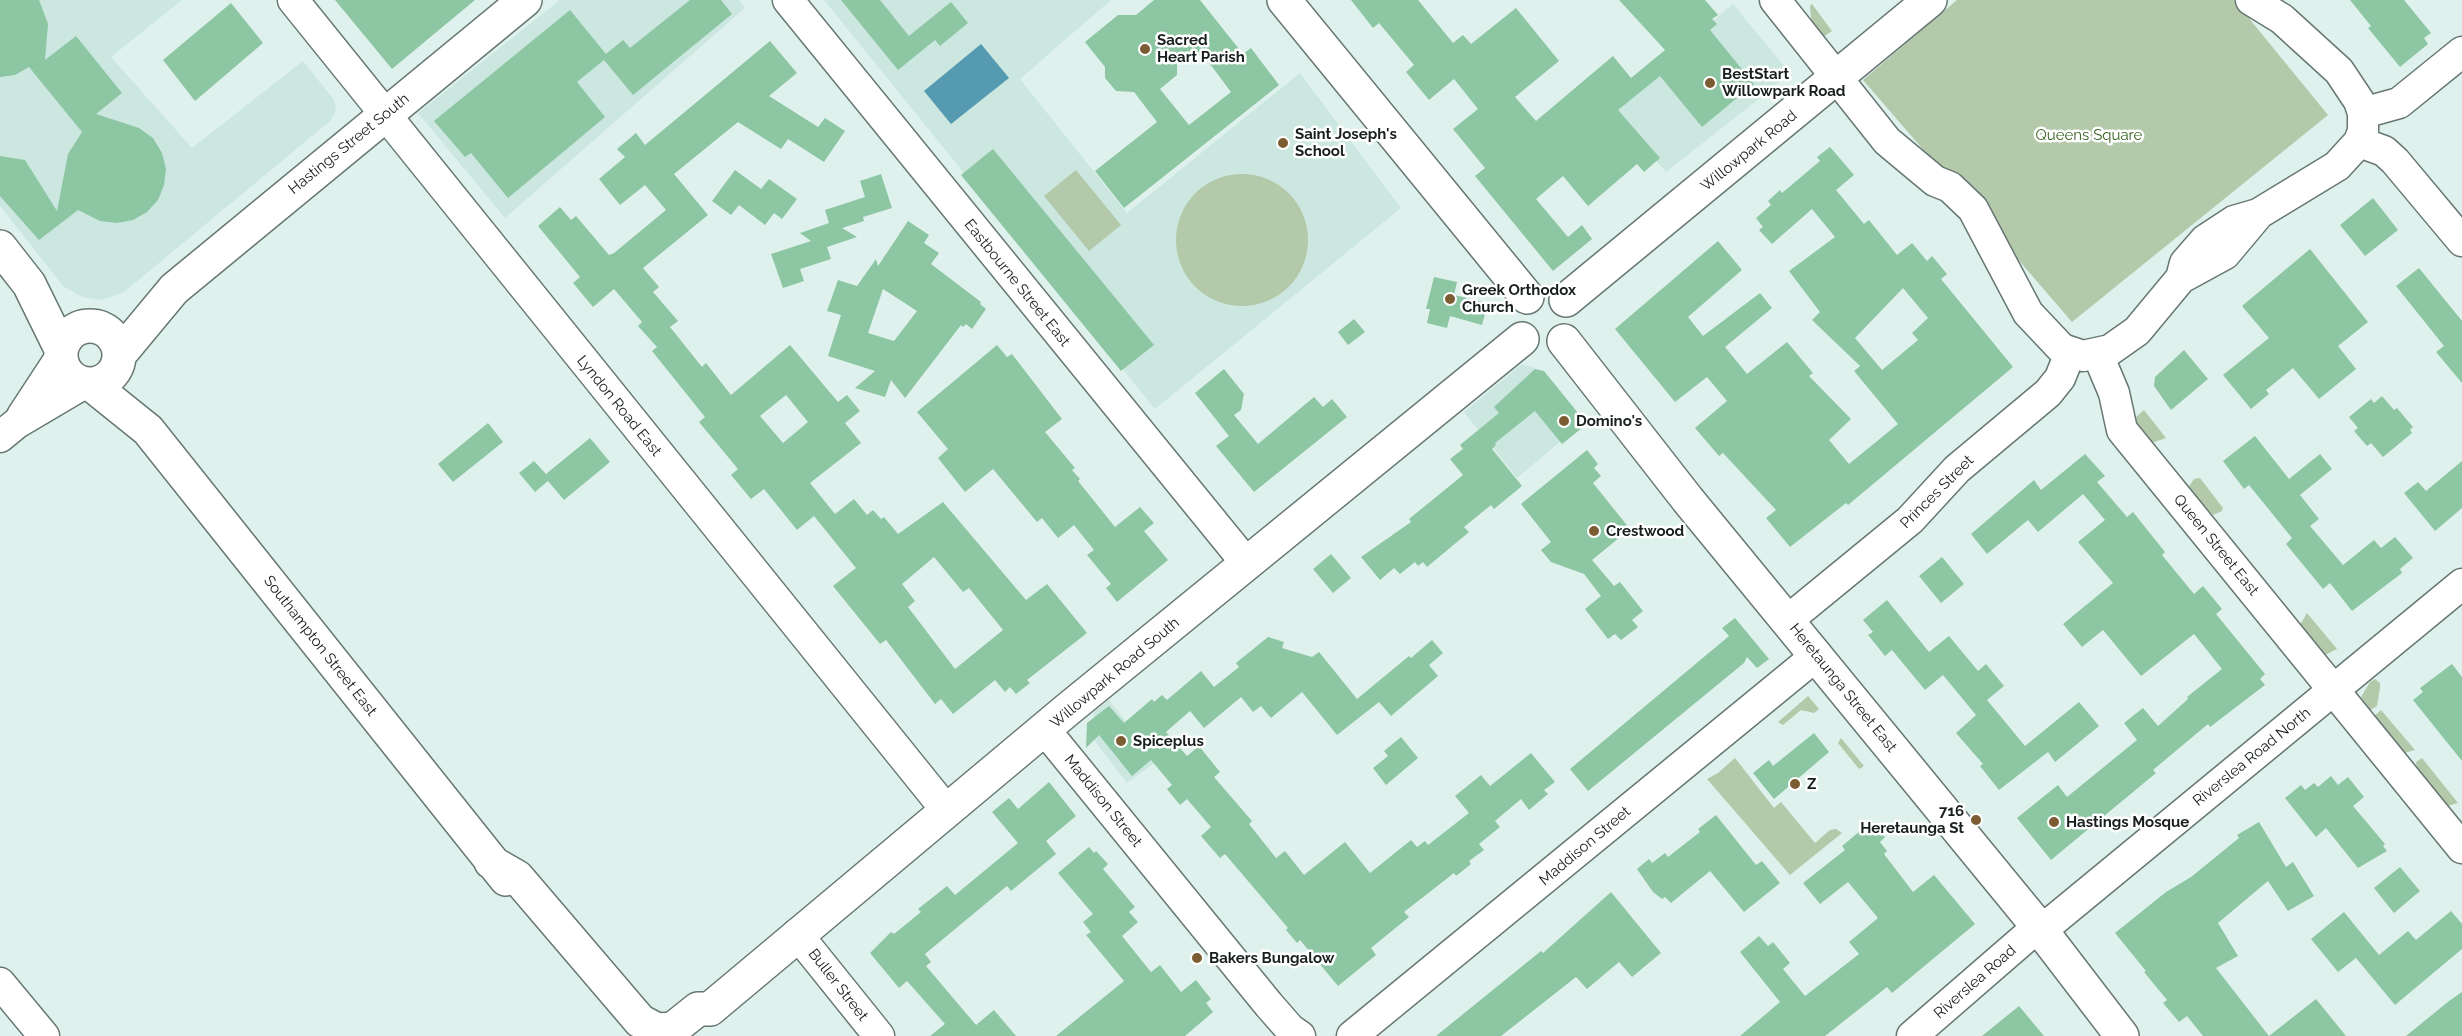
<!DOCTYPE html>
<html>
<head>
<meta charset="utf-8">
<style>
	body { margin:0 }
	canvas { display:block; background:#dff1ec }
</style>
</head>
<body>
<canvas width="2462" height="1036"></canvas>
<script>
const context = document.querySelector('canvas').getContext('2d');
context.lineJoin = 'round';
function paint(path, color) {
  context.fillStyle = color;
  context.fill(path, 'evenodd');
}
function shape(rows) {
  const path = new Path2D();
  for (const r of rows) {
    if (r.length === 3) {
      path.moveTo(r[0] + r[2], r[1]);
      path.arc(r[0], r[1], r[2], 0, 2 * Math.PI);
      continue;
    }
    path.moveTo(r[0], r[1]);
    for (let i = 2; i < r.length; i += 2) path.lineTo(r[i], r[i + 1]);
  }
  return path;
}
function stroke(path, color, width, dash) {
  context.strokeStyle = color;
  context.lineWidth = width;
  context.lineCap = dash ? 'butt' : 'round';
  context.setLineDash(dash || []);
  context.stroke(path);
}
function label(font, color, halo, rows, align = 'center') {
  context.font = font + ' Raleway,sans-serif';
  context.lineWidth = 5;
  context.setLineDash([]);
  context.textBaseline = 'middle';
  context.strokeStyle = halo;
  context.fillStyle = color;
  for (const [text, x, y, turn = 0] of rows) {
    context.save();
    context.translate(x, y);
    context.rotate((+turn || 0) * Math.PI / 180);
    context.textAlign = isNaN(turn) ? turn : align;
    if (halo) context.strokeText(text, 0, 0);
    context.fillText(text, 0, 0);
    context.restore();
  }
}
paint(shape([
	[0,0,182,0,111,57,192,148,303,61,334,100,336,110,330,121,124,292,102,300,82,297,63,286,0,206],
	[560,0,739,0,745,8,505,218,418,113],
	[824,0,1111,0,1020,79,1127,213,1300,73,1401,208,1155,409],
	[1733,4,1784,66,1784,79,1666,172,1609,107],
	[1521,365,1534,367,1580,425,1517,478,1464,412],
	[1109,700,1157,761,1127,783,1092,737,1094,712]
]), '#cbe7e0');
paint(shape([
	[1957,0,2234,0,2328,115,2072,322,1863,80],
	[1812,4,1832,31,1820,39,1812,27,1810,6],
	[1076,170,1121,225,1089,251,1044,196],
	[1242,240,66],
	[2144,410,2166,438,2152,443,2134,419],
	[2200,478,2223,508,2222,511,2213,515,2188,488,2194,479],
	[2307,613,2337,649,2325,655,2300,625],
	[2375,679,2380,683,2380,688,2377,706,2369,711,2361,697,2370,682],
	[1808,696,1819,709,1814,713,1801,710,1783,725,1778,722],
	[2381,710,2415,750,2404,753,2373,717],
	[1841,738,1864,766,1859,769,1838,743],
	[1735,758,1774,808,1781,802,1815,843,1830,830,1836,829,1842,833,1790,875,1707,779,1718,773],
	[2422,758,2458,803,2448,806,2417,769,2416,762]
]), '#b3c9aa');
paint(shape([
	[981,44,1009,78,951,124,924,91]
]), '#559ab0');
paint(shape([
	[0,0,39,0,48,24,45,60,76,36,122,93,96,114,139,128,153,138,162,153,166,169,164,185,158,200,147,212,133,220,117,223,100,221,78,210,39,240,0,196,0,156,25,160,57,211,68,154,82,132,29,67,15,75,0,77],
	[335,0,475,0,392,69],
	[690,0,721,0,732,14,633,95,604,60,577,82,605,117,508,198,471,153,465,157,434,121,570,10,606,54,623,40,630,48],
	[841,0,880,0,909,36,951,2,968,23,940,46,935,40,898,70],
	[1154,0,1200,0,1243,54,1251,48,1279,85,1124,208,1095,171,1157,122,1134,92,1116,91,1105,78,1105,67,1085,42,1118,15,1136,15],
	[1177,56,1204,56,1231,92,1189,125,1160,89,1177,75],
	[1351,0,1418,0,1453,43,1463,35,1471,44,1516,8,1559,61,1515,97,1536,121,1613,56,1631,78,1665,50,1619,0,1705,0,1718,15,1712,19,1717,24,1710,30,1754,84,1702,127,1660,76,1618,110,1660,158,1644,172,1637,164,1588,206,1563,176,1536,199,1568,237,1582,225,1592,239,1553,271,1475,176,1485,168,1453,129,1478,109,1454,79,1429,100,1406,72,1414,65,1379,23,1373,28],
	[2350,0,2404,0,2431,33,2424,38,2428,44,2400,67,2368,28,2371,26],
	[231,3,263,43,195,101,163,60],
	[770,41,797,73,769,96,818,127,825,118,845,131,824,162,788,139,781,149,738,122,674,174,708,215,643,268,659,287,653,292,678,321,670,327,702,367,706,363,731,395,790,345,838,402,847,395,860,411,845,423,861,443,810,483,835,514,854,499,867,515,873,510,881,519,884,517,898,534,943,502,1026,600,1047,584,1087,633,1027,680,1030,683,1016,694,1010,687,1005,692,995,680,953,714,941,699,935,704,886,640,880,644,833,586,856,568,814,516,797,530,764,489,751,499,731,475,738,469,699,422,705,417,652,351,657,347,638,326,642,322,614,289,593,307,573,283,580,277,538,226,560,207,571,220,576,216,609,255,614,253,666,210,645,185,620,205,599,179,625,157,617,149,636,133,645,145],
	[786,395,808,422,783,443,760,416],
	[934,557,963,592,969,588,1003,630,955,669,908,607,915,601,902,584],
	[1830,147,1854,175,1836,190,1864,224,1869,220,1897,255,1912,243,1927,261,1932,256,1947,274,1941,279,2013,367,1848,505,1846,503,1790,547,1766,518,1776,510,1723,453,1719,456,1695,428,1727,401,1707,377,1675,402,1615,329,1718,241,1742,270,1688,317,1703,336,1760,293,1772,308,1725,347,1747,374,1787,342,1813,373,1809,376,1851,419,1829,440,1849,464,1898,424,1854,371,1860,366,1812,320,1820,312,1789,271,1835,237,1812,209,1772,244,1759,230,1763,227,1756,218,1771,205,1768,201,1780,190,1782,193,1820,161,1817,157],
	[1903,288,1928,318,1912,333,1918,340,1882,370,1855,338],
	[993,149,1154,345,1121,371,961,175],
	[735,170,761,189,769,179,797,199,782,219,774,213,765,225,739,205,731,215,712,201],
	[881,174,892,208,863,217,864,221,842,228,857,237,827,247,831,259,800,269,804,281,783,288,771,254,811,241,800,233,829,223,825,210,865,197,860,181],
	[2373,198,2398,230,2365,256,2340,225],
	[908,221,929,235,924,243,939,253,931,264,981,302,980,304,986,309,972,329,966,324,963,327,961,325,905,398,891,380,885,397,855,388,875,371,828,356,841,315,827,311,838,280,857,286,876,259,878,266],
	[883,289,917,311,894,341,868,333],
	[2310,249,2368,322,2338,346,2356,369,2319,399,2293,368,2266,390,2269,394,2251,409,2223,375,2269,338,2242,306],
	[2419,268,2462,321,2462,383,2436,352,2444,346,2396,286],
	[1434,277,1457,282,1454,295,1488,303,1482,325,1450,316,1447,328,1427,323,1430,309,1426,309],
	[1354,319,1365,332,1348,345,1338,332],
	[997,345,1007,357,1012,354,1062,419,1045,432,1075,468,1072,470,1080,479,1078,481,1115,527,1140,507,1154,523,1144,531,1168,560,1117,602,1106,588,1111,584,1087,555,1094,550,1074,525,1058,538,1042,518,1037,522,993,469,965,492,938,458,948,449,917,412],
	[2184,350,2208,379,2171,410,2154,386,2155,377],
	[1224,369,1244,394,1241,410,1234,415,1258,444,1314,397,1323,407,1332,399,1347,417,1254,492,1216,446,1229,436,1195,393],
	[1535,369,1544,371,1587,424,1562,444,1535,411,1495,443,1496,445,1492,449,1522,486,1494,509,1491,505,1464,527,1469,532,1427,567,1423,562,1418,566,1415,562,1400,574,1394,568,1380,580,1361,557,1411,522,1409,519,1463,475,1450,459,1463,449,1460,445,1499,413,1494,407],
	[2382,396,2394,410,2397,408,2413,427,2410,430,2412,433,2383,457,2371,443,2367,446,2354,431,2358,428,2349,417,2371,399,2374,403],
	[488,423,503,442,453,482,438,464],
	[2255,436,2289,479,2320,454,2332,469,2300,495,2319,519,2310,526,2343,565,2374,540,2381,548,2395,537,2413,558,2400,569,2402,573,2352,611,2330,583,2323,589,2286,544,2292,538,2249,485,2244,489,2223,461],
	[590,438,610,462,564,500,548,481,535,492,519,473,534,461,546,474],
	[1587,450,1598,464,1594,468,1601,476,1593,483,1630,529,1592,560,1614,586,1620,582,1643,611,1632,620,1638,627,1621,640,1615,634,1608,639,1585,609,1601,596,1584,574,1551,562,1541,550,1551,542,1521,504],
	[2085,454,2105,476,2097,482,2127,517,2133,512,2165,552,2162,555,2194,594,2203,586,2222,609,2216,614,2265,674,2260,679,2265,685,2210,727,2208,724,2153,770,2156,773,2051,860,2017,818,2058,785,2067,797,2137,740,2124,723,2143,708,2158,726,2188,699,2187,697,2222,669,2194,634,2141,676,2103,630,2082,647,2063,624,2113,583,2078,542,2105,520,2083,494,2038,532,2028,520,1987,554,1971,534,2034,480,2041,490],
	[2462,461,2462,508,2435,531,2404,493,2418,482,2426,491],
	[1331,554,1351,578,1333,593,1313,569],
	[1942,557,1964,584,1941,603,1919,576],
	[1887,600,1929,652,1949,636,1978,671,1986,664,2004,686,1987,700,2025,746,2079,702,2099,726,2055,762,2048,752,1999,790,1980,766,1983,764,1956,733,1976,715,1943,675,1925,690,1892,650,1885,656,1868,635,1873,632,1863,620],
	[1735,618,1769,659,1757,668,1747,657,1744,663,1588,791,1570,769,1729,636,1722,628],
	[1268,637,1284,642,1282,648,1312,657,1319,652,1357,699,1409,656,1411,658,1432,640,1443,653,1429,665,1438,676,1391,716,1379,702,1337,735,1302,692,1271,718,1261,706,1253,712,1241,697,1204,728,1190,711,1166,732,1187,756,1199,746,1220,772,1214,777,1252,821,1249,824,1276,858,1285,851,1304,875,1345,842,1370,873,1411,840,1417,847,1425,841,1428,845,1469,813,1455,796,1481,775,1490,786,1531,753,1555,782,1544,790,1548,794,1529,810,1521,799,1495,821,1500,827,1479,844,1484,850,1469,861,1471,864,1456,876,1454,873,1404,912,1409,917,1371,948,1376,955,1338,986,1300,940,1297,943,1286,930,1288,928,1225,854,1220,858,1201,836,1211,827,1187,799,1180,805,1167,789,1172,785,1151,760,1132,776,1099,735,1086,748,1087,723,1109,706,1124,723,1152,699,1154,702,1162,695,1167,700,1201,671,1214,687,1239,667,1236,663],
	[2452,664,2462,677,2462,761,2413,700,2423,692,2420,688],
	[1814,733,1829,752,1774,799,1753,773,1769,760,1773,766],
	[1401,737,1418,758,1386,785,1373,768,1388,756,1384,751],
	[2331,776,2338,785,2348,777,2364,797,2353,806,2385,844,2383,846,2387,851,2358,868,2326,828,2316,837,2285,798,2301,785,2305,790,2314,783,2318,787],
	[1049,782,1076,816,1046,841,1056,854,1011,891,1007,886,925,954,931,962,926,966,976,1025,994,1010,1016,1036,930,1036,945,1024,907,981,899,988,870,953,891,932,894,934,921,912,918,909,947,886,955,895,1018,843,992,812,1009,798,1018,809],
	[1716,815,1756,865,1762,861,1780,883,1744,912,1710,871,1671,903,1665,897,1662,899,1653,892,1637,869,1649,859,1652,863,1665,853,1668,857,1700,832,1698,829],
	[1872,821,1885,837,1880,842,1887,851,1884,854,1913,892,1934,875,1975,924,1892,993,1887,987,1825,1036,1740,1036,1780,1002,1740,952,1759,936,1768,946,1773,942,1790,963,1783,969,1805,996,1859,954,1849,942,1878,918,1848,882,1820,904,1803,883,1845,850,1842,846],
	[2259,822,2286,867,2293,862,2314,896,2288,911,2268,881,2218,923,2238,956,2216,968,2269,1036,2203,1036,2187,1016,2179,1022,2163,1003,2167,1000,2144,972,2146,971,2115,933,2166,892,2191,877,2239,838,2237,835],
	[1089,847,1094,853,1096,851,1108,864,1103,869,1135,907,1129,912,1138,922,1122,936,1151,972,1160,965,1181,992,1196,980,1211,999,1206,1003,1213,1012,1185,1036,1056,1036,1124,981,1086,935,1091,932,1083,922,1093,914,1058,873],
	[2400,867,2420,891,2394,913,2374,888],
	[1611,892,1661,953,1632,977,1619,962,1587,989,1576,977,1501,1036,1436,1036,1541,951,1543,953],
	[2451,911,2462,924,2462,949,2395,1005,2356,958,2338,972,2311,939,2344,912,2379,955,2408,931,2416,940],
	[2462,992,2462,1036,2406,1036,2449,1001],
	[2316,999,2346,1036,2269,1036],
	[2019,1006,2044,1036,1982,1036]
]), '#8dc6a3');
const minor = shape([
	[293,0,947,811],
	[788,0,1247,564],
	[1775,0,1887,141,1935,181,1950,187,1973,209,2028,313,2062,349,2083,356,2110,350,2137,331,2181,278,2185,263,2205,240,2234,221,2258,214,2337,166,2359,142,2363,131,2363,113,2399,103,2462,52],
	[2251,0,2282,19,2339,71,2359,101,2363,113],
	[2359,142,2384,151,2395,161,2462,241],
	[2181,278,2225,254,2256,217],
	[2098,355,2114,393,2122,430,2462,848],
	[22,416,60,358],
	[0,437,17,423,83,384],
	[1788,620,1910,520,1957,469,2048,393,2060,378,2070,353],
	[1045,730,1269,1005,1290,1029,1300,1036],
	[797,934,879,1036],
	[0,983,44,1036],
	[1352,1036,1817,655],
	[1912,1036,2025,938,2054,920,2462,584]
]);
const major = shape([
	[1284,0,1527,297],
	[0,247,29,284,61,349],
	[1566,300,1930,0],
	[90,355,29],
	[1564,341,1688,500,2040,929,2122,1036],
	[120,354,174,289,525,0],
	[92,385,148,430,506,879],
	[491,862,517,877,640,1021,657,1030,673,1029,698,1009,710,1009,1067,710,1522,339]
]);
stroke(minor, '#677773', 33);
stroke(major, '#677773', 36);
stroke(minor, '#fff', 30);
stroke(major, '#fff', 33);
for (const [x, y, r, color] of [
	[1145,49,6,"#7c5c32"],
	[1710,83,6,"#7c5c32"],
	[1283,143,6,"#7c5c32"],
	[1450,299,6,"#7c5c32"],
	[1564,421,6,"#7c5c32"],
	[1594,531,6,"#7c5c32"],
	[1121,741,6,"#7c5c32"],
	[1795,784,6,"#7c5c32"],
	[1976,820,6,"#7c5c32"],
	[2054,822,6,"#7c5c32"],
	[1197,958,6,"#7c5c32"]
]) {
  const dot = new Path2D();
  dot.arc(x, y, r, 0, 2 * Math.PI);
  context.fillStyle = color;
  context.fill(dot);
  stroke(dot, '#fff', 2);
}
label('bold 15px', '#191f1d', '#fff', [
	["Sacred",1157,40],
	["Heart Parish",1157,57],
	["BestStart",1722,74],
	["Willowpark Road",1722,91],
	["Saint Joseph's",1295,134],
	["School",1295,151],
	["Greek Orthodox",1462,290],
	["Church",1462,307],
	["Domino's",1576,421],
	["Crestwood",1606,531],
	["Spiceplus",1133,741],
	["Z",1807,784],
	["716",1964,811,"right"],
	["Heretaunga St",1964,828,"right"],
	["Hastings Mosque",2066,822],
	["Bakers Bungalow",1209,958]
], 'left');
label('15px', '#386321', '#fff', [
	["Queens Square",2089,135]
]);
label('15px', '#191f1d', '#fff', [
	["Hastings Street South",349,144,-39],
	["Willowpark Road",1749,151,-39],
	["Eastbourne Street East",1017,283,51],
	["Lyndon Road East",619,406,51],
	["Princes Street",1937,492,-45],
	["Queen Street East",2216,545,51],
	["Southampton Street East",320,646,52],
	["Willowpark Road South",1115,673,-40],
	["Heretaunga Street East",1843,688,51],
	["Riverslea Road North",2252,757,-39],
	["Maddison Street",1103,801,51],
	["Maddison Street",1585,846,-40],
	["Riverslea Road",1975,982,-41],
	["Buller Street",838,985,52]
]);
</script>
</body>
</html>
